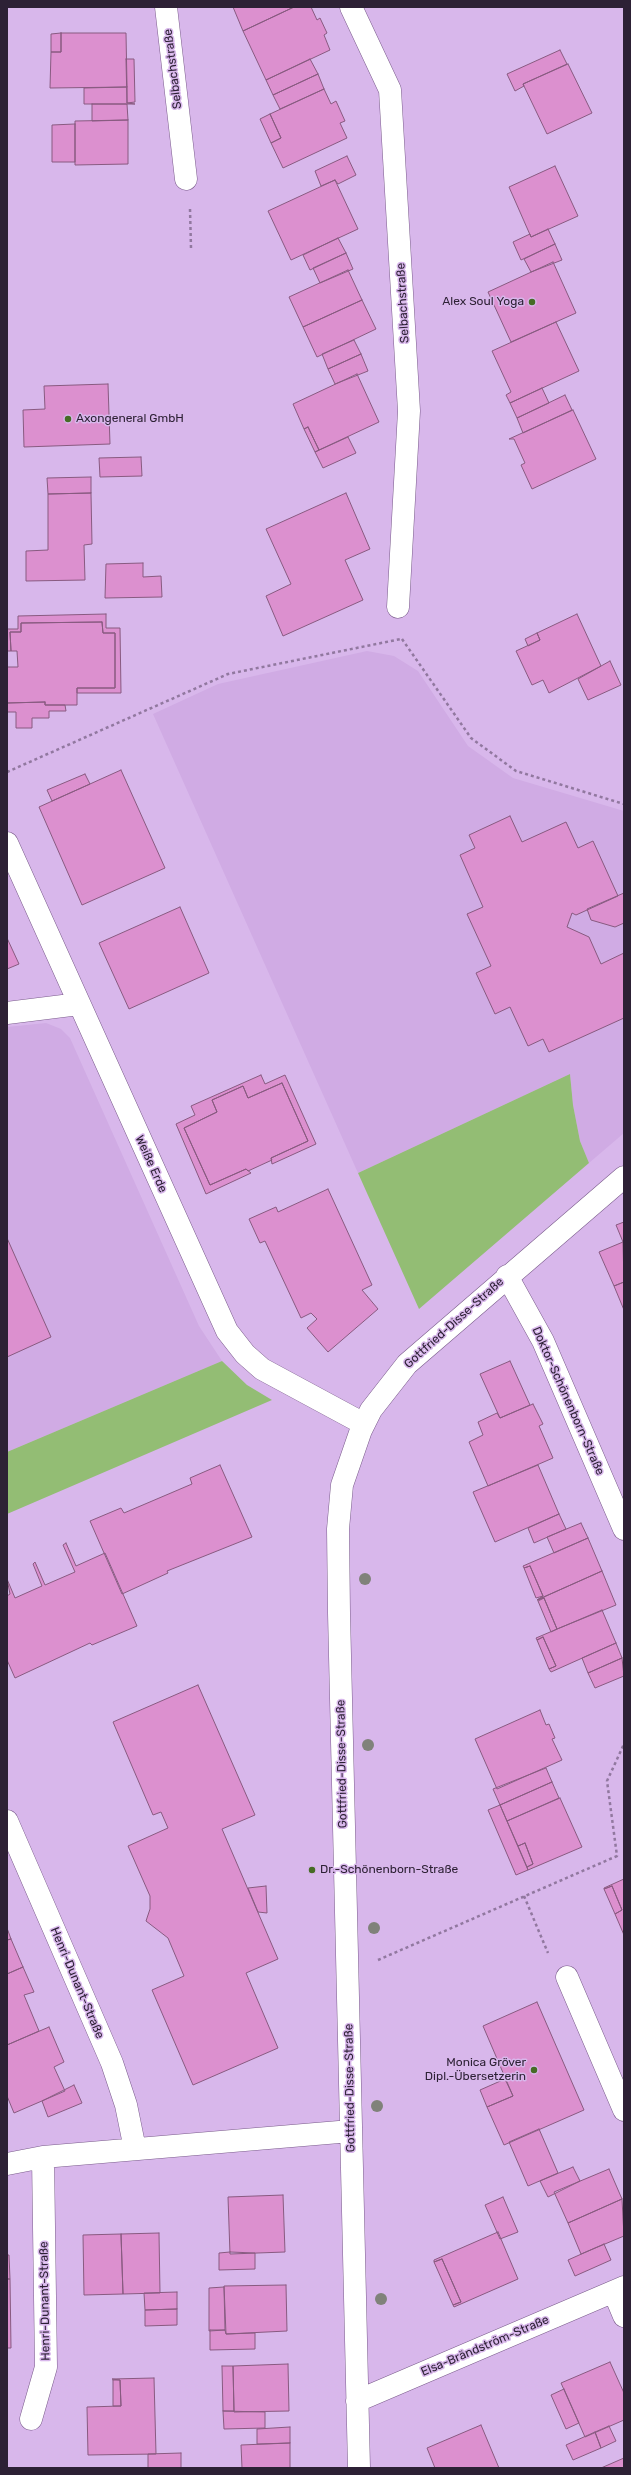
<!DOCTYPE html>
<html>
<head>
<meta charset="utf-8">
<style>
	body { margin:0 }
	#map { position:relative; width:631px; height:2475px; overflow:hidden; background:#d8b7eb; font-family:Rubik,sans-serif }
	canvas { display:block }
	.frame { position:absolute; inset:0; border:8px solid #2d2135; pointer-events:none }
</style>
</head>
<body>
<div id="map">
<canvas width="631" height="2475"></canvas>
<div class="frame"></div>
</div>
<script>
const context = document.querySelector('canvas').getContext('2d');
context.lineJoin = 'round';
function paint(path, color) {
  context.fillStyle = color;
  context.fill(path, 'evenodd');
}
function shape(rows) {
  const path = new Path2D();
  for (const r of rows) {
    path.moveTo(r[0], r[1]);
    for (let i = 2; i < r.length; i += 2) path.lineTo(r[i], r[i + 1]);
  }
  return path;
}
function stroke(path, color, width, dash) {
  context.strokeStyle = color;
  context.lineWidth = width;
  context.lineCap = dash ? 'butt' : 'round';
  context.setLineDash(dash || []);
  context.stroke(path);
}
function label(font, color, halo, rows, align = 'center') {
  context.font = font + ' Rubik,sans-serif';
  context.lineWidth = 3;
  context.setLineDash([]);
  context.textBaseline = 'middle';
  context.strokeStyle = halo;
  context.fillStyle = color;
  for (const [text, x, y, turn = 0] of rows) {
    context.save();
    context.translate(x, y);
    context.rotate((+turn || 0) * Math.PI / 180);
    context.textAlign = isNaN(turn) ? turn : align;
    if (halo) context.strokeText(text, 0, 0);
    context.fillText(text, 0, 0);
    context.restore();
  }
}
paint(shape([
	[367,651,394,656,418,671,468,746,513,778,624,811,624,1133,589,1163,580,1141,573,1105,570,1074,358,1173,153,714,218,684],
	[46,1023,61,1029,70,1038,199,1326,222,1361,7,1452,7,1027]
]), '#d0abe4');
paint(shape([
	[570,1074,573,1105,580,1141,589,1163,419,1309,358,1173],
	[222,1361,247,1385,272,1400,7,1514,7,1452]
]), '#93bd74');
const building = shape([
	[233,7,294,7,243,31,233,7],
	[294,7,311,7,317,20,320,18,327,33,324,35,330,50,266,80,243,31,294,7],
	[61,33,126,33,127,87,50,88,51,52,61,52,61,33],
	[61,33,61,52,51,52,51,34,61,33],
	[560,50,567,64,523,84,524,86,515,91,507,74,560,50],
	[126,59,134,59,135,102,127,103,126,59],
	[310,59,318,74,273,95,266,80,310,59],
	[568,64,592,113,547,134,523,84,568,64],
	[318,74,324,89,280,109,273,95,318,74],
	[127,87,127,103,135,104,84,104,84,88,127,87],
	[324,89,331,104,336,101,345,121,340,123,347,138,283,168,271,143,281,138,270,114,324,89],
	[92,104,127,104,128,120,92,121,92,104],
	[270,114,281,138,271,143,260,119,270,114],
	[128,120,128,164,75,165,75,121,128,120],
	[75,124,75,162,52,162,52,125,75,124],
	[347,156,356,175,338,184,335,180,321,186,315,171,347,156],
	[555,166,578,216,531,237,509,187,555,166],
	[335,180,358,229,291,260,268,211,335,180],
	[548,229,555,244,521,260,513,242,530,234,531,237,548,229],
	[338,238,346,253,310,270,303,255,338,238],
	[555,244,562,260,531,272,524,259,555,244],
	[346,253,353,269,320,283,313,268,346,253],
	[553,262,576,313,511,342,488,292,553,262],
	[348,270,362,300,303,327,289,297,348,270],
	[362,300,376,329,317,357,303,327,362,300],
	[556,322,579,371,510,403,506,395,511,392,492,351,556,322],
	[354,340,361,354,328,369,322,354,354,340],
	[361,354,368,371,335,384,328,369,361,354],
	[357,374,379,422,319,450,308,427,304,429,293,404,357,374],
	[108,384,110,444,24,447,23,410,45,409,44,386,108,384],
	[542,388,549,403,517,418,510,403,542,388],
	[565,395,572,410,523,433,517,418,565,395],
	[573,410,596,459,532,489,521,465,525,463,514,439,509,439,573,410],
	[308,427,319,450,315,452,304,429,308,427],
	[348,437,356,453,323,468,315,452,348,437],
	[141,457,142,476,100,477,99,458,141,457],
	[91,477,91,493,48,494,47,478,91,477],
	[91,493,92,544,84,545,85,580,26,581,26,551,48,550,48,494,91,493],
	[346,493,370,549,345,560,363,600,283,636,266,596,291,584,266,529,346,493],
	[143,563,143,577,161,576,162,597,105,598,106,564,143,563],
	[106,614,106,628,120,628,121,693,77,693,77,688,115,688,115,633,103,633,102,622,21,623,21,632,10,632,11,651,7,651,7,629,18,629,18,616,106,614],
	[577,614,601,666,549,693,543,680,532,685,516,651,540,640,537,633,577,614],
	[102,622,103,633,115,633,115,688,77,688,77,705,45,705,45,702,7,703,7,667,18,667,17,651,11,651,10,632,21,632,21,623,102,622],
	[537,633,540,640,528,646,525,639,537,633],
	[610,661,621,685,588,700,578,679,610,661],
	[45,702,45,705,65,705,66,711,49,711,49,718,32,718,32,728,16,728,16,712,7,712,7,703,45,702],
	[121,770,165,868,82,905,39,807,121,770],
	[85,774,90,784,52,801,47,790,85,774],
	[510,816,522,842,566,822,578,848,593,841,618,896,576,915,572,913,567,927,589,937,601,964,624,953,624,1018,549,1052,543,1039,528,1046,510,1007,495,1014,476,973,491,966,467,914,483,907,460,855,475,848,469,835,510,816],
	[624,893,624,923,615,927,591,920,587,909,624,893],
	[180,907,209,973,129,1009,99,943,180,907],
	[7,938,19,964,7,969,7,938],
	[261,1075,265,1084,285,1075,316,1144,272,1164,271,1158,308,1141,282,1083,248,1098,243,1086,212,1100,217,1112,184,1128,210,1185,246,1169,251,1173,206,1194,176,1124,195,1115,191,1106,261,1075],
	[282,1083,308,1141,271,1158,272,1160,248,1171,246,1169,210,1185,184,1128,217,1112,212,1100,243,1086,248,1098,282,1083],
	[328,1189,372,1285,362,1290,378,1309,328,1352,307,1328,317,1319,311,1313,301,1318,265,1241,260,1243,249,1219,276,1207,278,1212,328,1189],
	[624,1222,624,1242,623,1242,616,1225,624,1222],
	[7,1238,51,1337,7,1357,7,1238],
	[623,1242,624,1282,614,1286,599,1252,623,1242],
	[624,1282,624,1310,614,1286,624,1282],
	[510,1361,530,1405,500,1418,480,1374,510,1361],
	[533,1404,543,1424,539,1426,553,1458,488,1486,469,1442,483,1435,478,1422,497,1413,500,1418,533,1404],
	[220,1465,252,1537,167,1571,168,1573,122,1594,90,1521,121,1508,124,1513,192,1484,190,1478,220,1465],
	[538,1465,559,1514,495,1542,473,1492,538,1465],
	[559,1514,566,1529,534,1543,528,1528,559,1514],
	[581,1523,588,1538,554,1553,547,1537,581,1523],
	[588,1538,602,1571,537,1600,543,1596,530,1566,524,1568,523,1566,588,1538],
	[66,1543,76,1566,105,1553,137,1626,92,1645,90,1643,15,1678,7,1660,7,1596,10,1594,7,1579,15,1598,42,1586,33,1564,35,1562,45,1585,75,1572,63,1545,66,1543],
	[530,1566,543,1596,536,1598,524,1568,530,1566],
	[602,1571,616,1605,557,1629,544,1598,537,1600,602,1571],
	[544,1598,557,1629,551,1632,538,1601,544,1598],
	[602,1610,616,1643,551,1672,549,1669,556,1666,543,1637,537,1640,536,1638,602,1610],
	[543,1637,556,1666,549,1669,537,1640,543,1637],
	[616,1643,622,1658,588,1673,582,1658,616,1643],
	[622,1658,624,1676,595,1688,588,1673,622,1658],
	[198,1685,255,1815,222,1829,278,1959,246,1973,278,2048,193,2085,152,1990,184,1976,168,1938,146,1921,150,1909,150,1896,128,1846,168,1828,161,1812,153,1815,113,1722,198,1685],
	[540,1710,546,1725,549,1724,555,1738,552,1739,562,1760,497,1789,475,1739,540,1710],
	[546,1768,552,1782,500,1805,493,1789,546,1768],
	[552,1782,559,1798,507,1821,500,1805,552,1782],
	[560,1798,582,1847,528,1870,527,1867,533,1864,525,1843,518,1846,507,1821,560,1798],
	[500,1805,528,1870,516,1875,488,1810,500,1805],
	[525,1843,533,1864,527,1867,518,1846,525,1843],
	[624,1879,624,1935,615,1914,622,1910,612,1886,604,1889,604,1888,624,1879],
	[266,1886,267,1913,258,1912,248,1888,266,1886],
	[612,1886,622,1910,615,1914,604,1889,612,1886],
	[7,1928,11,1939,7,1940,7,1928],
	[11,1939,23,1967,7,1974,7,1940,11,1939],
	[23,1967,34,1992,24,1995,39,2031,7,2045,7,1974,23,1967],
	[537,2002,584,2110,504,2145,487,2107,513,2096,483,2026,537,2002],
	[49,2027,64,2062,54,2067,65,2091,14,2113,7,2096,7,2045,49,2027],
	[505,2079,513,2096,487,2107,480,2090,505,2079],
	[74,2085,82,2103,48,2117,42,2101,74,2085],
	[539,2129,558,2173,528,2186,509,2142,539,2129],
	[573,2167,580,2181,548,2197,540,2181,573,2167],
	[609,2169,622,2199,568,2223,554,2192,609,2169],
	[283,2195,285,2252,230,2254,228,2197,283,2195],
	[503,2197,518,2232,500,2239,485,2205,503,2197],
	[622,2199,624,2236,581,2254,568,2223,622,2199],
	[498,2232,518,2279,454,2307,453,2305,461,2302,442,2259,434,2262,434,2260,498,2232],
	[159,2233,160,2293,123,2294,121,2234,159,2233],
	[121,2234,123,2294,84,2295,83,2235,121,2234],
	[604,2244,611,2260,575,2276,568,2260,604,2244],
	[230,2252,255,2253,255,2269,219,2270,219,2253,230,2252],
	[7,2255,9,2255,10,2279,7,2279,7,2255],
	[442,2259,461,2302,453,2305,434,2262,442,2259],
	[7,2279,10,2279,11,2348,7,2348,7,2279],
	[286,2285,287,2331,226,2334,224,2286,286,2285],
	[224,2287,225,2330,209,2331,209,2288,224,2287],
	[177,2292,177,2309,145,2310,144,2293,177,2292],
	[177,2309,177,2325,145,2326,145,2310,177,2309],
	[210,2330,225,2330,226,2334,255,2333,255,2349,210,2350,210,2330],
	[610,2362,624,2393,624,2420,585,2437,561,2383,610,2362],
	[288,2364,289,2411,234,2412,233,2366,288,2364],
	[222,2366,233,2366,234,2411,223,2411,222,2366],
	[154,2378,156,2454,88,2455,87,2407,121,2406,120,2380,112,2379,154,2378],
	[113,2380,120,2380,121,2406,113,2406,113,2380],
	[564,2389,579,2423,566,2429,551,2395,564,2389],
	[223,2411,265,2412,265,2428,224,2429,223,2411],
	[481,2425,499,2468,435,2468,427,2448,481,2425],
	[609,2426,616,2441,601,2448,595,2432,609,2426],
	[290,2427,290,2443,257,2444,257,2429,290,2427],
	[595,2432,601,2448,573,2460,566,2445,595,2432],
	[290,2443,290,2468,242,2468,241,2445,290,2443],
	[181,2453,181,2468,148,2468,148,2454,181,2453],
	[624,2458,624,2468,601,2468,624,2458]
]);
paint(building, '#dc90cf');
stroke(building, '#885a80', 1);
const minor = shape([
	[166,7,186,179],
	[351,7,390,90,409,411,398,607],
	[7,843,227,1331,245,1354,262,1369,364,1424],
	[7,1013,79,1004],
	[507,1276,543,1341,624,1529],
	[7,1821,112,2063,126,2105,135,2149],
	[567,1977,624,2110],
	[7,2164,43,2157,351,2131],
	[614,2292,624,2316],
	[357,2401,624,2287],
	[31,2419,46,2367,43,2157],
	[359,2468,339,1613,338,1529,342,1485,361,1430,371,1410,407,1364,624,1177]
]);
stroke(minor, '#7a5c8b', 23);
stroke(shape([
	[190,209,191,248],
	[402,639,471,738,516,771,624,804],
	[7,772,228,674,401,639],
	[524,1896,548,1953],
	[378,1960,617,1856,607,1781,624,1744]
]), '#91789f', 2.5, [3, 3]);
stroke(minor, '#fff', 22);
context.fillStyle = '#80827a';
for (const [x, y] of [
	[365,1579],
	[368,1745],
	[374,1928],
	[377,2106],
	[381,2299]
]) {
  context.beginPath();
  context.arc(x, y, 6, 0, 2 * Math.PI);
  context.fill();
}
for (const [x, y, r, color] of [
	[532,302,4,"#466b25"],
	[68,419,4,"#466b25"],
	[312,1870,4,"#466b25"],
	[534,2070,4,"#466b25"]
]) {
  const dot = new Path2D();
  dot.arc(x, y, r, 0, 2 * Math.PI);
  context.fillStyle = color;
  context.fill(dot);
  stroke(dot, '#d8b7eb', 1.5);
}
label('12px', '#2d2135', '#d8b7eb', [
	["Selbachstraße",173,69,-97],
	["Selbachstraße",403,303,-93],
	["Weiße Erde",151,1164,66],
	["Gottfried-Disse-Straße",454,1323,-42],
	["Doktor-Schönenborn-Straße",568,1401,66],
	["Gottfried-Disse-Straße",342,1764,-91],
	["Henri-Dunant-Straße",77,1983,67],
	["Gottfried-Disse-Straße",350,2088,-91],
	["Henri-Dunant-Straße",45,2301,-91],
	["Elsa-Brändström-Straße",485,2346,-23]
]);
label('12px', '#2d2135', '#d8b7eb', [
	["Alex Soul Yoga",524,302],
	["Axongeneral GmbH",76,419,"left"],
	["Dr.-Schönenborn-Straße",320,1870,"left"],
	["Monica Gröver",526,2063],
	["Dipl.-Übersetzerin",526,2077]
], 'right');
</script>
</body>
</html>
